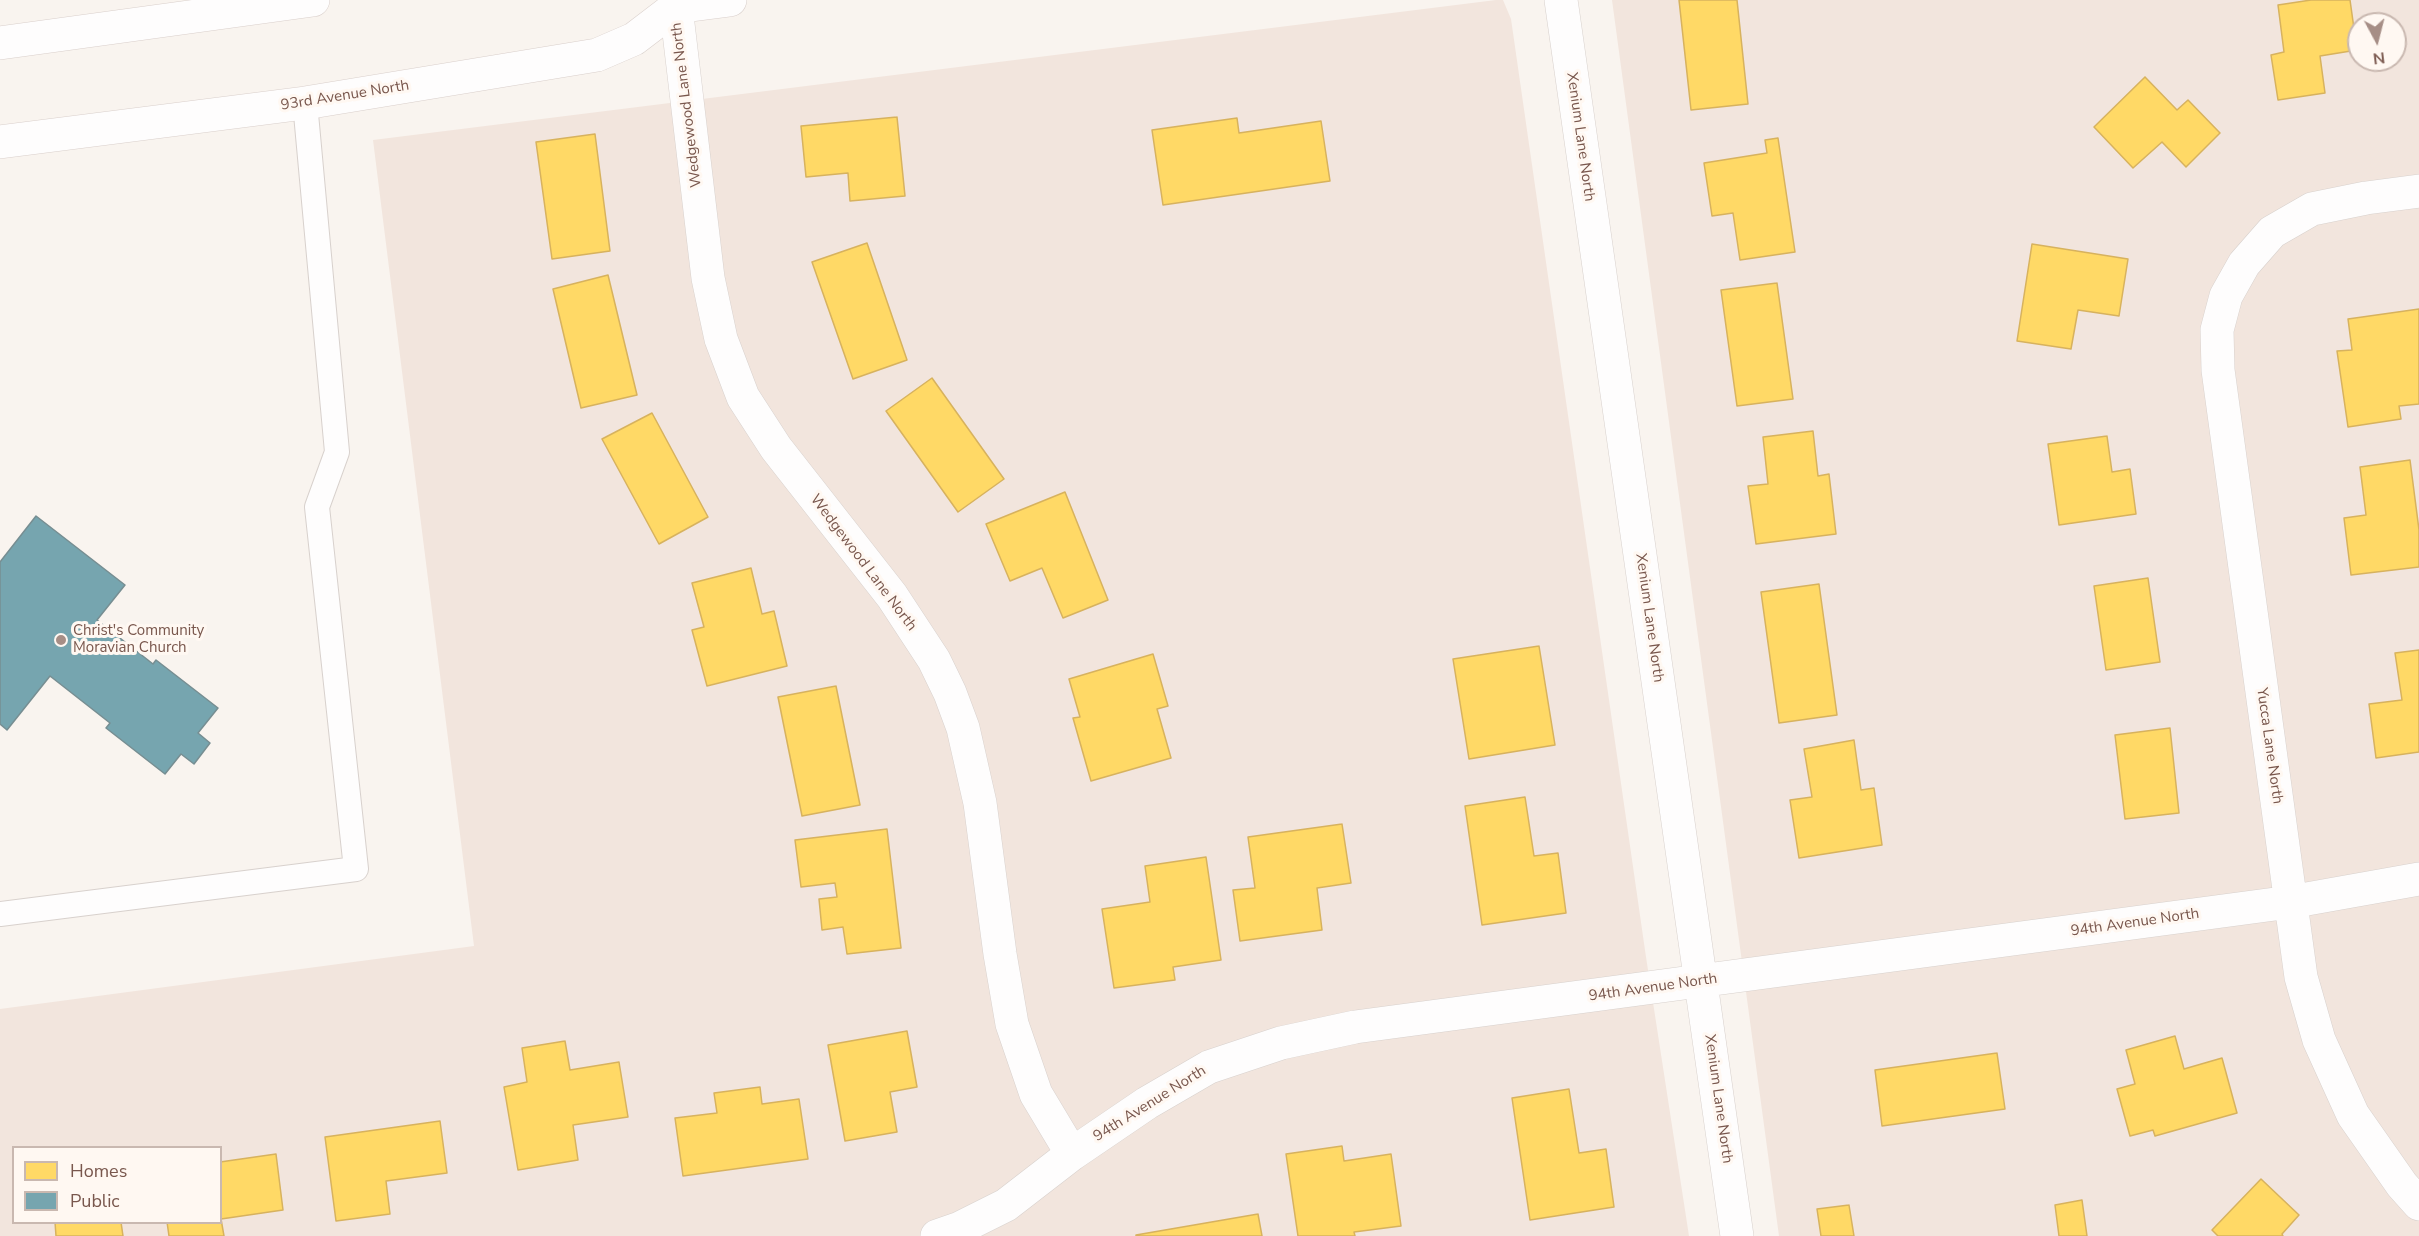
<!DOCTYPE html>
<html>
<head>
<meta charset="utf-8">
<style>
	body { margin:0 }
	#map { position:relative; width:2419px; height:1236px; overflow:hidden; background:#f9f4ef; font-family:"Nunito Sans",sans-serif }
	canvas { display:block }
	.legend { position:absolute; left:12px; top:1146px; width:210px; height:78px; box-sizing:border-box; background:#fff8f2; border:2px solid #c9b8b0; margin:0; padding:8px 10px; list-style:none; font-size:18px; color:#79574d }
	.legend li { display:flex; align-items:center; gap:12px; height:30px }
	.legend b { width:30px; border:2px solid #c9b8b0 }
	.north { position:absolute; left:2347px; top:12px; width:60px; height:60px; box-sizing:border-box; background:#fff8f2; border:2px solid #c9b8b0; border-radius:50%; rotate:173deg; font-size:16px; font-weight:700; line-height:24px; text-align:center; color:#79574d }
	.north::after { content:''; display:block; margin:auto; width:21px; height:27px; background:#a68e86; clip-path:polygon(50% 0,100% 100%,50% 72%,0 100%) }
</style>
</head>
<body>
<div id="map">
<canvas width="2419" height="1236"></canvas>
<ul class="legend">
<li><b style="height:16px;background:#ffd966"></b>Homes</li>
<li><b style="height:16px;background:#76a5af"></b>Public</li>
</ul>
<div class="north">N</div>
</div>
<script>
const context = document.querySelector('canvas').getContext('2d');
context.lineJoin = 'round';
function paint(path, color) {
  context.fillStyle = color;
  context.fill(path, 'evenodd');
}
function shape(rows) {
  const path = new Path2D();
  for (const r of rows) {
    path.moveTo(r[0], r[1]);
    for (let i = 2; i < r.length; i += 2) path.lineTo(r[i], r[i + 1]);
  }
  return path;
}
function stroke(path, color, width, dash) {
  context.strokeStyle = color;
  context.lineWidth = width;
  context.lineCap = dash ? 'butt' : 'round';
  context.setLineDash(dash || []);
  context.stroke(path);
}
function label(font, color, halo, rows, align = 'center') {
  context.font = font + ' "Nunito Sans",sans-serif';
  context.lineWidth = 6;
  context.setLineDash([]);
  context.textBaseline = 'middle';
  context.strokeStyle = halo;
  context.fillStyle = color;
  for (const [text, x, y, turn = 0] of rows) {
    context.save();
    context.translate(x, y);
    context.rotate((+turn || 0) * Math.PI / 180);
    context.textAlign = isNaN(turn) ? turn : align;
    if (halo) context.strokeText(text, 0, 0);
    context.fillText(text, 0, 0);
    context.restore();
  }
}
paint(shape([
	[1496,0,1503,0,1511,19,1646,957,1689,1236,0,1236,0,1009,474,946,373,140],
	[14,1148,220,1148,220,1222,14,1222],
	[1612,0,2419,0,2419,1236,1779,1236],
	[2359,24,2395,24,2395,60,2359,60]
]), '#f2e5dd');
const homes = shape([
	[1679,0,1737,0,1748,104,1691,110,1679,0],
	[2311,0,2350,0,2357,50,2320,56,2325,93,2278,100,2271,55,2284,52,2278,5,2311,0],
	[2145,77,2177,110,2188,100,2220,133,2186,167,2162,142,2133,168,2094,127,2145,77],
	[897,117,905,196,850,201,848,173,806,177,801,126,897,117],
	[1237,118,1239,133,1321,121,1330,181,1163,205,1152,130,1237,118],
	[595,134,610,251,552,259,536,142,595,134],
	[1778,138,1795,252,1740,260,1733,213,1712,216,1704,163,1767,153,1765,140,1778,138],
	[867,243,907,360,853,379,812,262,867,243],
	[2032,244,2128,259,2119,316,2078,310,2071,349,2017,341,2032,244],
	[608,275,637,395,581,408,553,289,608,275],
	[1777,283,1793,399,1737,406,1721,290,1777,283],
	[2419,309,2419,404,2399,406,2401,419,2348,427,2337,351,2352,350,2348,319,2419,309],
	[932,378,1004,479,958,512,886,411,932,378],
	[652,413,708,517,659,544,602,439,652,413],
	[1813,431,1818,476,1829,474,1836,534,1756,544,1748,486,1768,484,1763,437,1813,431],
	[2107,436,2112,472,2130,469,2136,514,2059,525,2048,444,2107,436],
	[2410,460,2419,530,2419,567,2351,575,2344,518,2366,515,2360,467,2410,460],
	[1065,492,1108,600,1063,618,1042,568,1010,581,986,524,1065,492],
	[751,568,762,614,774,611,787,666,707,686,692,630,704,627,692,583,751,568],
	[2148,578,2160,662,2106,670,2094,586,2148,578],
	[1819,584,1837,715,1779,723,1761,592,1819,584],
	[1539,646,1555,745,1469,759,1453,659,1539,646],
	[2419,650,2419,752,2376,758,2369,704,2402,700,2395,653,2419,650],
	[1153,654,1168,706,1157,709,1171,758,1091,781,1073,718,1080,717,1069,679,1153,654],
	[836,686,860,805,802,816,778,697,836,686],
	[2170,728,2179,813,2125,819,2115,735,2170,728],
	[1854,740,1861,790,1874,788,1882,845,1799,858,1790,800,1812,797,1804,749,1854,740],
	[1525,797,1534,856,1558,853,1566,913,1482,925,1465,806,1525,797],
	[1342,824,1351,883,1317,888,1322,930,1240,941,1233,890,1255,888,1248,837,1342,824],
	[887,829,901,948,847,954,843,927,822,930,819,899,837,897,835,883,801,887,795,840,887,829],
	[1206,857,1221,960,1173,967,1175,980,1114,988,1102,909,1150,902,1145,866,1206,857],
	[907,1031,917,1087,890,1092,897,1132,845,1141,828,1045,907,1031],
	[2175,1036,2184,1069,2222,1058,2237,1113,2155,1136,2153,1130,2130,1136,2117,1089,2135,1084,2126,1050,2175,1036],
	[565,1041,570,1070,619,1062,628,1117,573,1125,578,1160,518,1170,504,1087,527,1082,522,1048,565,1041],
	[1997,1053,2005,1109,1882,1126,1875,1070,1997,1053],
	[760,1087,762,1104,799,1099,808,1159,683,1176,675,1118,717,1113,714,1093,760,1087],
	[1569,1089,1579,1153,1606,1149,1614,1207,1530,1220,1512,1098,1569,1089],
	[440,1121,447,1173,386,1181,390,1214,336,1221,325,1137,440,1121],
	[1342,1146,1344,1161,1391,1154,1401,1226,1354,1232,1355,1236,1298,1236,1286,1154,1342,1146],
	[276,1154,283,1210,221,1219,224,1236,169,1236,167,1222,220,1222,220,1162,276,1154],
	[2261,1179,2299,1215,2282,1234,2283,1236,2218,1236,2212,1230,2261,1179],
	[2082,1200,2087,1236,2059,1236,2055,1205,2082,1200],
	[1849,1205,1854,1236,1821,1236,1817,1209,1849,1205],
	[1258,1214,1262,1236,1136,1236,1136,1235,1258,1214],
	[55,1222,121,1222,123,1236,56,1236,55,1222]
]);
paint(homes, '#ffd966');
stroke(homes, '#d7b25e', 1.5);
const public = shape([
	[36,516,125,585,97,620,153,664,156,660,218,708,198,733,210,743,194,764,181,754,165,774,106,728,110,723,50,676,7,730,0,724,0,562,36,516]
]);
paint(public, '#76a5af');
stroke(public, '#778e92', 1.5);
const lane = shape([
	[0,914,356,869,317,507,337,452,305,103]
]);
const street = shape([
	[1561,0,1737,1236],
	[676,7,708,278,721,339,743,397,776,448,892,596,934,660,950,693,963,728,980,803,1000,954,1012,1024,1036,1094,1072,1154],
	[2419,191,2366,198,2312,209,2272,232,2244,264,2226,296,2217,330,2218,370,2301,977,2319,1040,2353,1115,2402,1185,2419,1204],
	[937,1236,960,1228,1006,1205,1072,1154,1147,1103,1209,1067,1281,1043,1355,1027,2290,902,2419,879]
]);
const secondary = shape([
	[0,43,313,0],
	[0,142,305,103,597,55,634,39,676,7,730,0]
]);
stroke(lane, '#d8d1cd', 26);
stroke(street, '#d8d1cd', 34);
stroke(secondary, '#d9cfcb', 34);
stroke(lane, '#fefdfd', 24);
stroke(street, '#fefdfd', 33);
stroke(secondary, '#fefdfd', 33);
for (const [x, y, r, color] of [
	[61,640,6,"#a68e86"]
]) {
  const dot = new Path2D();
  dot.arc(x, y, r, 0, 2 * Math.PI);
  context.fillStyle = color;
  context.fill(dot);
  stroke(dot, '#fff8f2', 2);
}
label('15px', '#79574d', '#fff8f2', [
	["93rd Avenue North",345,96,-9],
	["Wedgewood Lane North",687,105,-97],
	["Xenium Lane North",1580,137,82],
	["Wedgewood Lane North",863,563,53],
	["Xenium Lane North",1649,618,82],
	["Yucca Lane North",2269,746,82],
	["94th Avenue North",2135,923,-8],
	["94th Avenue North",1653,988,-8],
	["Xenium Lane North",1718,1099,82],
	["94th Avenue North",1150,1104,-32]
]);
label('15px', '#79574d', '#fff8f2', [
	["Christ's Community",73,631],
	["Moravian Church",73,648]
], 'left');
</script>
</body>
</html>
